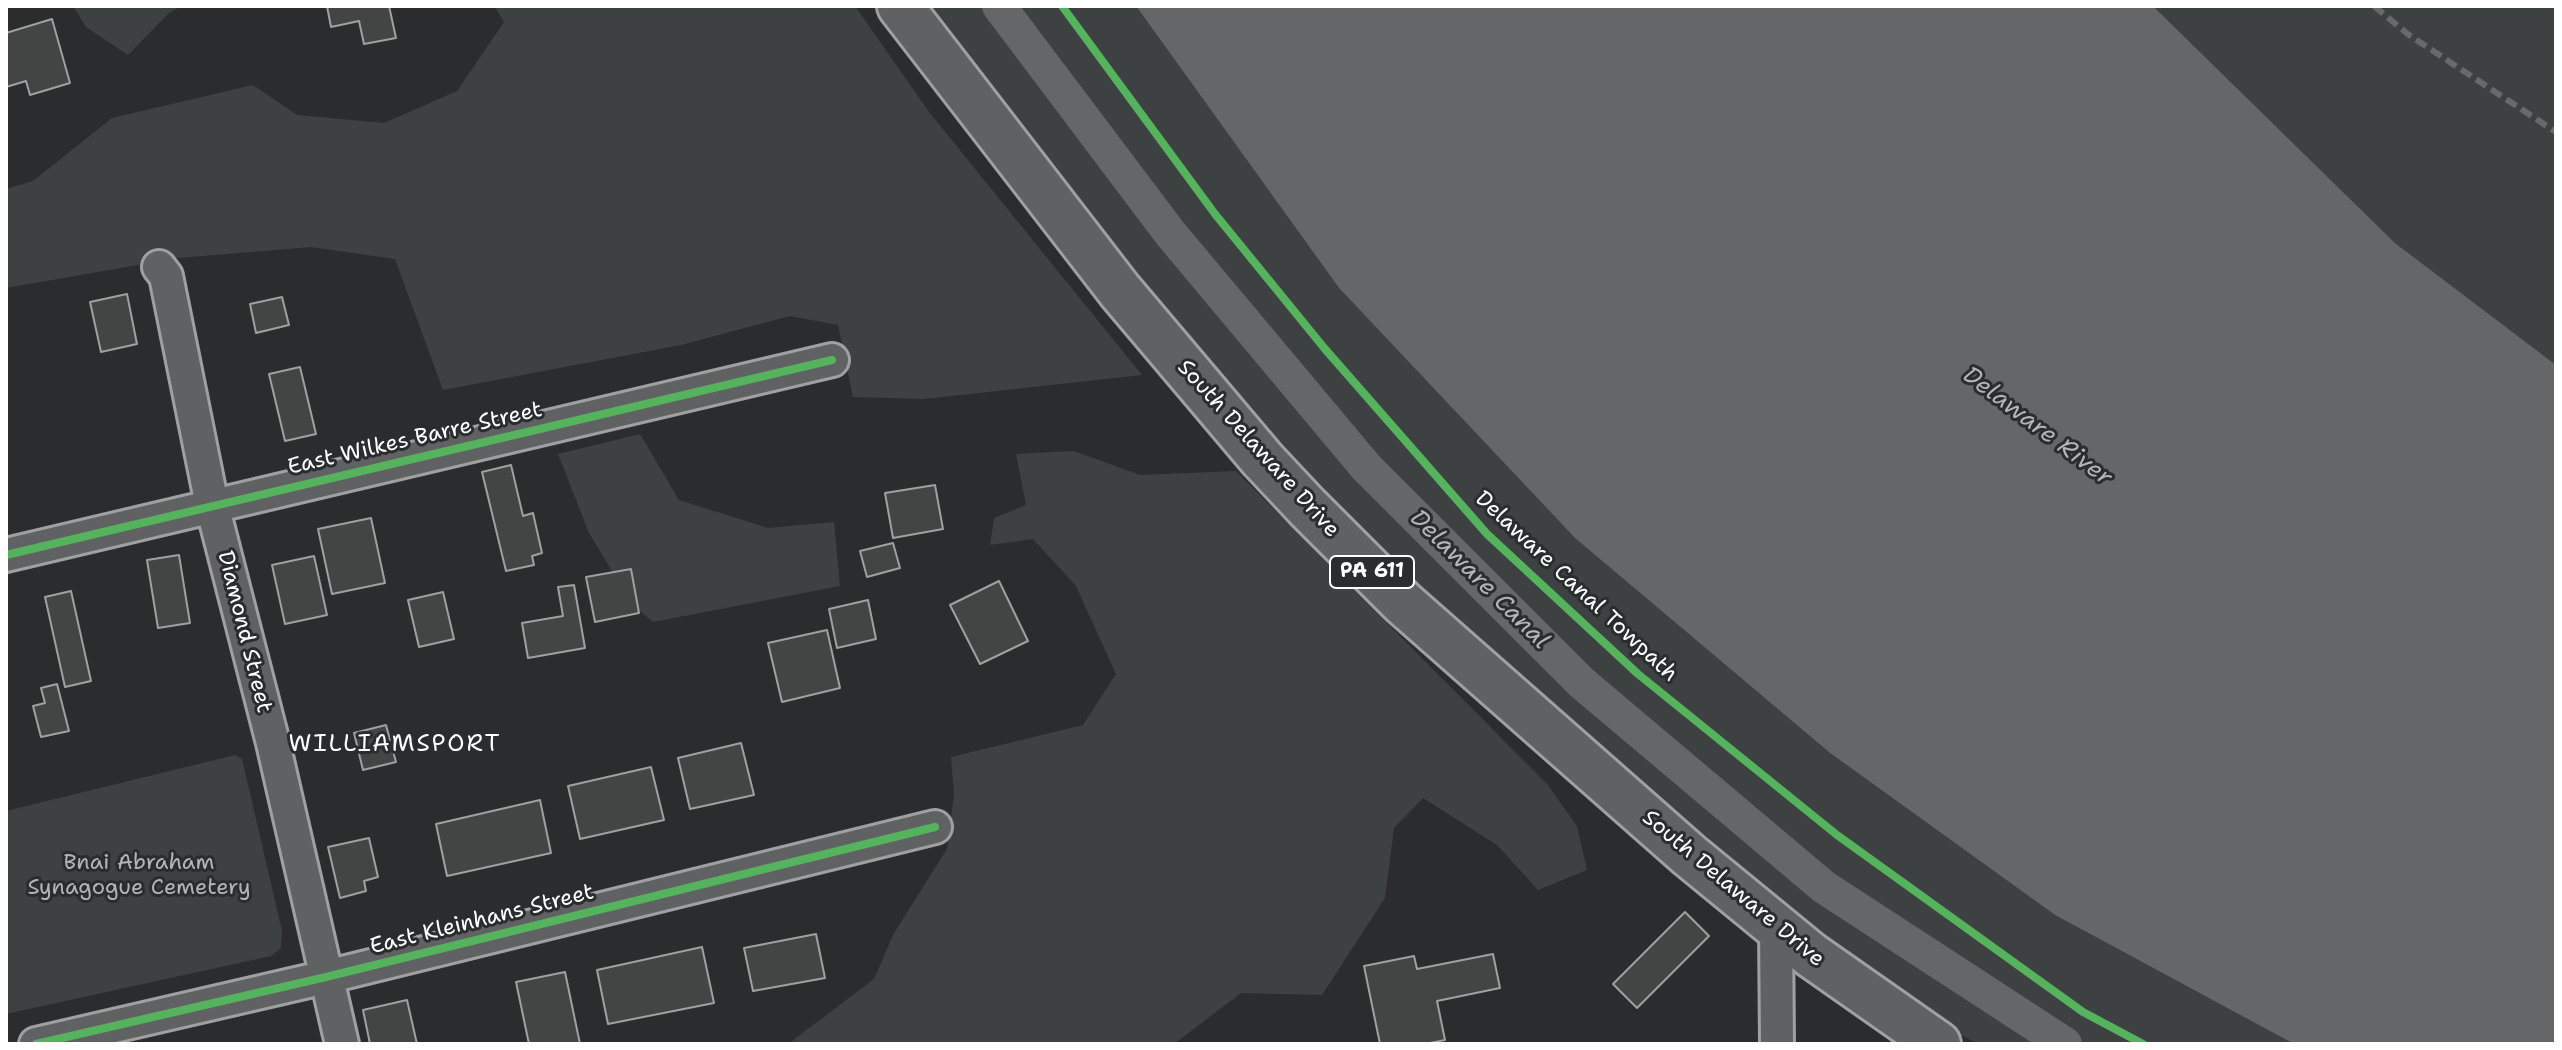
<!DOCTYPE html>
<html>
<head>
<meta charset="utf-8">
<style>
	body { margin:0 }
	#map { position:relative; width:2562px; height:1050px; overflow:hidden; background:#2b2c2d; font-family:"Shantell Sans",sans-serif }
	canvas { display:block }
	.frame { position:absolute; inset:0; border:8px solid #fff; pointer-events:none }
</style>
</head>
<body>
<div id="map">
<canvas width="2562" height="1050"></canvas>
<div class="frame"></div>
</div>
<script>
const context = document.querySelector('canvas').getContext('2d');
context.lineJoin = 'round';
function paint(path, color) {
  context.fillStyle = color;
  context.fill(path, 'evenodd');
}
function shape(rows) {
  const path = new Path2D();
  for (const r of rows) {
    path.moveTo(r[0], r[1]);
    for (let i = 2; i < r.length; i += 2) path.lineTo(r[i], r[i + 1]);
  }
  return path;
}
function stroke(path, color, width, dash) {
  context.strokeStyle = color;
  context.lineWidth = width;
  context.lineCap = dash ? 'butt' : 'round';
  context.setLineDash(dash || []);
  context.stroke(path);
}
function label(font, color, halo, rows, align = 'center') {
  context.font = font + ' "Shantell Sans",sans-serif';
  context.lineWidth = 6;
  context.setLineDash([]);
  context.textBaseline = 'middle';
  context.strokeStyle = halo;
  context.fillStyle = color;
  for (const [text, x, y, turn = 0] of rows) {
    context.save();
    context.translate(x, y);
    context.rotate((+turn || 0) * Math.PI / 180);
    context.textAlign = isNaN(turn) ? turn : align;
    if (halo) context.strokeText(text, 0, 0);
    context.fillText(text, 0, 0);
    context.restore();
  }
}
paint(shape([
	[73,6,182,6,169,13,128,55,86,27],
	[494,6,855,6,929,112,1142,375,924,399,853,397,838,325,790,316,681,345,443,390,395,259,311,247,178,258,6,288,6,189,33,181,112,118,253,85,297,115,384,123,457,91,504,22],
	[932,6,1136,6,1339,288,1575,538,1830,753,2055,915,2294,1044,1978,1044,1952,1030,1775,905,1429,599,1261,425,1129,268],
	[2153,6,2556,6,2556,365,2395,243],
	[640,434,679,500,768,528,834,522,840,586,653,622,632,604,589,533,558,454],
	[1074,451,1140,475,1236,471,1547,784,1577,826,1587,870,1538,890,1497,845,1423,798,1394,828,1385,898,1322,995,1241,993,1174,1044,788,1044,874,979,894,933,947,849,954,794,951,757,1083,725,1116,674,1076,586,1033,539,990,545,994,518,1026,505,1016,454],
	[235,755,242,759,282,931,281,948,271,956,6,1014,6,811]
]), '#3e4142');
paint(shape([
	[1136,6,2153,6,2395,243,2556,365,2556,1044,2294,1044,2055,915,1830,753,1575,538,1339,288]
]), '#646667');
stroke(shape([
	[999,6,1170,233,1366,467,1582,683,1824,887,2065,1044]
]), '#646667', 34);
const building = shape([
	[327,6,389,6,396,38,364,44,359,21,331,27,327,6],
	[52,19,70,83,30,95,26,81,6,87,6,33,52,19],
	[127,294,137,344,101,352,90,302,127,294],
	[282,297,289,325,256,333,250,304,282,297],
	[300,367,316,434,285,441,269,374,300,367],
	[511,465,523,516,533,513,542,553,532,556,534,565,506,571,482,472,511,465],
	[935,485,943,529,893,538,885,493,935,485],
	[371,518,385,583,332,594,318,529,371,518],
	[893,543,900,568,867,577,860,551,893,543],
	[179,555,190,623,158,628,147,560,179,555],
	[314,556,327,615,285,624,272,565,314,556],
	[631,569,639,613,595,622,586,577,631,569],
	[999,581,1028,641,980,664,950,605,999,581],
	[574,585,585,648,528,658,522,623,563,616,558,587,574,585],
	[71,591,91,681,65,687,45,597,71,591],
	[443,592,454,639,419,647,408,600,443,592],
	[868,600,876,639,837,648,829,609,868,600],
	[827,630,840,688,782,702,768,643,827,630],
	[57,684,69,731,41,737,33,706,45,703,41,688,57,684],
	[386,725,396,762,363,770,354,733,386,725],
	[741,743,754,795,690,809,678,758,741,743],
	[651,767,664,820,580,839,568,786,651,767],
	[540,800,551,853,447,876,436,824,540,800],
	[369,838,378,877,364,881,366,891,340,898,328,847,369,838],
	[1685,912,1709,936,1637,1008,1613,984,1685,912],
	[816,934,825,978,753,991,744,948,816,934],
	[702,947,714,1003,608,1024,597,970,702,947],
	[1493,954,1500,988,1437,1001,1445,1040,1425,1044,1380,1044,1364,966,1414,956,1417,969,1493,954],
	[565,972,580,1044,529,1044,516,982,565,972],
	[407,1000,417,1044,370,1044,363,1010,407,1000]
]);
paint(building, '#434444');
stroke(building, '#a0a0a0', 2);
const street = shape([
	[159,267,166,276,212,505,273,743,342,1044],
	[6,555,832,360],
	[1776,927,1777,1044],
	[36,1044,326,977,935,827]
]);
const highway = shape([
	[900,6,1120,291,1262,459,1307,507,1403,603,1689,855,1811,955,1938,1044]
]);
stroke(street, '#a0a0a0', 38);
stroke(highway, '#a0a0a0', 50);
stroke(street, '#606162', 32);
stroke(highway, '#606162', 44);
stroke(shape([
	[2374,6,2409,35,2556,132]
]), '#686969', 6, [12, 6]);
stroke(shape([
	[1062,6,1215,214,1325,349,1487,534,1638,674,1837,835,2083,1012,2143,1044],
	[6,555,832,360],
	[36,1044,326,977,935,827]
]), '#56b35d', 8);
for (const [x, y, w] of [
	[1372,572,84]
]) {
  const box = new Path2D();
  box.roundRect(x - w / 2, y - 16, w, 32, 6);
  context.fillStyle = '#2a2d2e';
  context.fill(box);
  stroke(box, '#fff', 2);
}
label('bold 20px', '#fff', null, [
	["PA 611",1372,572]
]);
label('22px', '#fff', '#2a2d2e', [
	["East Wilkes Barre Street",415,439,-13],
	["South Delaware Drive",1258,449,48],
	["Delaware Canal Towpath",1576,587,43],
	["Diamond Street",244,632,76],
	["South Delaware Drive",1733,889,40],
	["East Kleinhans Street",482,920,-14]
]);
label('22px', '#b3b4b5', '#2a2d2e', [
	["Bnai Abraham",139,863],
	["Synagogue Cemetery",139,888]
]);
label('italic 24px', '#b4b6b6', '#2a2d2e', [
	["Delaware River",2037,427,37],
	["Delaware Canal",1479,580,45]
]);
context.letterSpacing = '2px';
label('24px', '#fff', '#2a2d2e', [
	["WILLIAMSPORT",395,745]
]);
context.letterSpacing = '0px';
</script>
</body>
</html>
